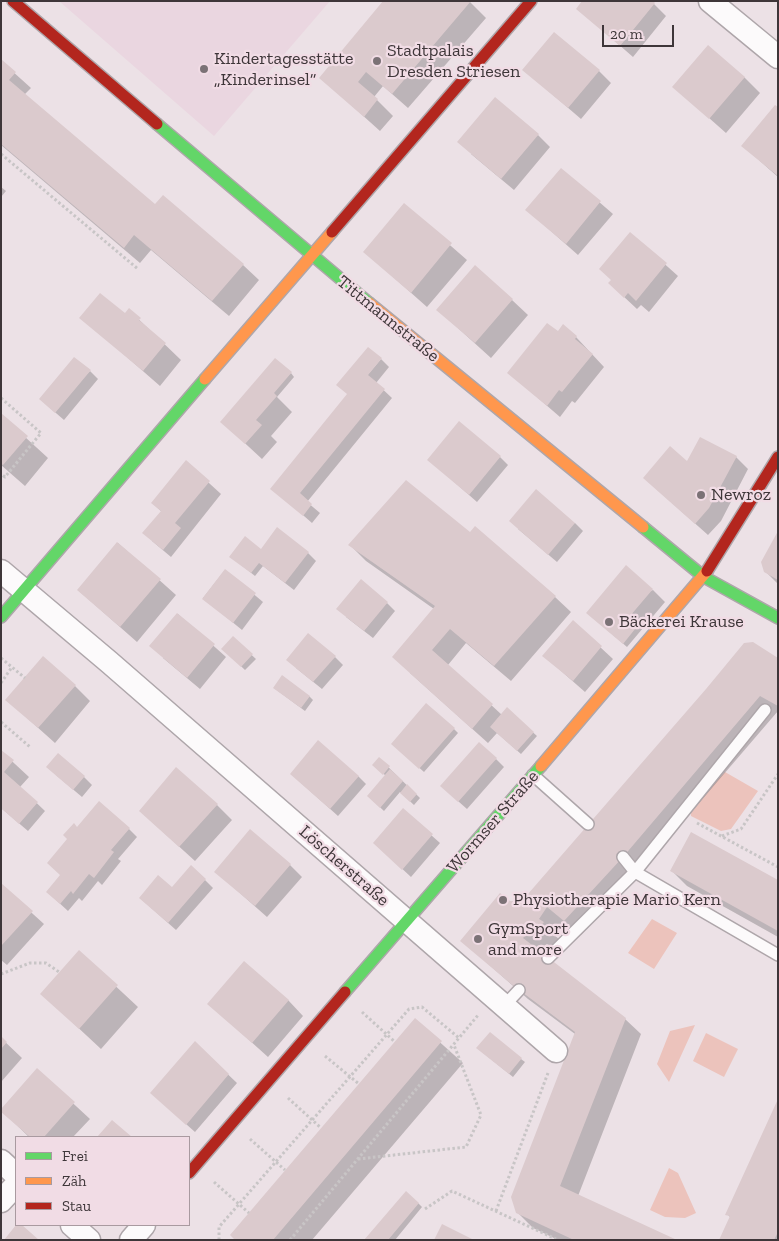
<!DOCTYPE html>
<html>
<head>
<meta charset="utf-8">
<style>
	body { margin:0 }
	#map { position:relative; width:779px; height:1241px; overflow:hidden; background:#ece1e6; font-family:"Zilla Slab",serif }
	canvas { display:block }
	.frame { position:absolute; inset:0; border:2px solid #3e3639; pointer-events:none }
	.legend { position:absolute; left:15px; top:1136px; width:175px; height:90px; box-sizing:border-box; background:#f1dce5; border:1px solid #a99aa0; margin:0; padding:6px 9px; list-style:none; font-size:15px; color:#3e3639 }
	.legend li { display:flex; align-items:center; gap:10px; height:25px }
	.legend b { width:25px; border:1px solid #a99aa0 }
	.scale { position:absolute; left:602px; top:25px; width:72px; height:22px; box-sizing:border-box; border:2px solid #3e3639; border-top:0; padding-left:6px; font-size:15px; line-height:18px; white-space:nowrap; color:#3e3639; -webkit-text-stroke:4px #f1dce5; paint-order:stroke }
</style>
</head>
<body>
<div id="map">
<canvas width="779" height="1241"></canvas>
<div class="frame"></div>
<ul class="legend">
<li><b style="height:6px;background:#63d668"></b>Frei</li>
<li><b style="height:6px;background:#ff974d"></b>Zäh</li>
<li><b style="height:6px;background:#b3261e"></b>Stau</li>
</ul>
<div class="scale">20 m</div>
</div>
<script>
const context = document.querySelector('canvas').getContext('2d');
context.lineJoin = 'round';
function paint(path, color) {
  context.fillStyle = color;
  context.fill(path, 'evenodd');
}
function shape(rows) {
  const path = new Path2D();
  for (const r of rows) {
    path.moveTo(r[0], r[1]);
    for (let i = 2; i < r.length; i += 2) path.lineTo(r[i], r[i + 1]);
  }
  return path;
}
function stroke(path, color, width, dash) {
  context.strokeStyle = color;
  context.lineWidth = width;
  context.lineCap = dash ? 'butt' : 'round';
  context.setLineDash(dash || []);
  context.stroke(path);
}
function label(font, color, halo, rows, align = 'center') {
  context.font = font + ' "Zilla Slab",serif';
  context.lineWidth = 4.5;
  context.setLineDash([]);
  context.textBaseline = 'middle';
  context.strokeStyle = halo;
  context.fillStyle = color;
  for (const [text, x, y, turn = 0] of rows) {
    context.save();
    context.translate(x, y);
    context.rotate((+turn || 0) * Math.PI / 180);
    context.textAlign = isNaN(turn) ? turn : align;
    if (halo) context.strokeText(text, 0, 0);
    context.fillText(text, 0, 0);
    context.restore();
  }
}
paint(shape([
	[59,1,330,1,214,136]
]), '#ead6e0');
paint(shape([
	[725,772,758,791,731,829,721,831,691,816,691,809],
	[652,919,677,933,654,969,628,953],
	[695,1025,669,1082,657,1064,670,1031],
	[706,1033,738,1049,724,1077,693,1061],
	[669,1168,678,1173,696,1213,685,1218,665,1217,650,1210]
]), '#ecc3bc');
paint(shape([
	[469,1,486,18,408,108,383,86,374,97,393,116,380,131,321,78],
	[654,4,666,16,633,57,578,9],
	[1,61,31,88,24,95,155,206,243,265,259,280,229,316,151,250,140,263,1,145],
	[524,70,599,71,611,83,581,119],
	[744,77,760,93,726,133,674,87],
	[778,109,778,177,743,146],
	[538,135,550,147,514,190,471,154],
	[561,169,613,214,578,255,527,210],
	[1,187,6,191,1,197],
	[404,205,467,260,427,307,365,252],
	[630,233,678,276,649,312,641,305,637,309,622,295],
	[512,300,528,315,491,358,438,310],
	[129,310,181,360,160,386,81,317,125,315],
	[558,333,576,337,604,367,575,403,572,401,560,417,509,373],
	[381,359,389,367,376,383,392,398,307,502,320,513,312,523,272,488],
	[90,371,98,379,64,420,49,407],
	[291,373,294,377,277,397,292,412,271,436,277,442,262,459,222,422],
	[1,415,48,458,25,486,1,465],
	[500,457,508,465,477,502,429,460],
	[736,457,748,469,721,521,708,535,644,478,687,463],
	[186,462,221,494,171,557,152,541,162,512,152,503],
	[575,523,583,531,557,562,518,529],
	[470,533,555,597,571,612,511,681,466,643,448,665,502,715,507,709,537,736,521,754,497,733,488,743,410,673,434,609,366,561,350,545],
	[778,533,778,584,765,571],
	[118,543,176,595,137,642,78,590],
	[261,550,308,553,316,561,294,590,263,566,255,576,235,560],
	[225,570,263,602,242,630,203,598],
	[653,590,665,602,627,647,591,616],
	[387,603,395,611,373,638,346,617],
	[178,614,226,657,200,689,163,658],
	[573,622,613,659,585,692,544,656],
	[233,638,256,659,245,670,223,649],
	[335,657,343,665,322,689,296,668],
	[778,659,778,711,639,873,581,935,563,921,554,935,559,939,551,948,547,944,539,952,625,1019,641,1034,578,1196,674,1240,558,1240,533,1228,517,1212,575,1034,528,999,462,941,510,902,521,903],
	[75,686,90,701,55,743,7,700],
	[274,688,309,696,313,700,305,711],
	[454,729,458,733,424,772,397,748],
	[1,751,29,777,20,787,45,811,28,831,1,808],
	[380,759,420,798,414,805,400,792,384,811,368,796,386,776,374,765],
	[496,759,504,767,467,809,450,794],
	[56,775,84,777,92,785,82,797],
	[358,776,366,784,338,816,300,782],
	[217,805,232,820,195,861,140,811],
	[403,810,440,843,411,877,383,851],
	[78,828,129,829,137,837,118,859,121,861,102,885,98,881,82,901,79,898,68,911,56,900],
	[290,865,302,877,267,917,216,872],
	[671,870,778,882,778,937,687,886],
	[205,880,213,888,176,930,140,898],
	[1,885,44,924,7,965,1,960],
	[79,952,138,1007,101,1049,42,994],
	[288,1000,303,1016,268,1057,209,1004],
	[415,1020,463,1063,312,1240,236,1240],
	[1,1038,22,1058,1,1082],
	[195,1043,237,1083,195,1132,160,1101],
	[482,1052,521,1059,525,1062,513,1077],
	[37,1070,90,1119,73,1137,29,1137,2,1111],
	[778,1102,778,1240,721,1240,731,1218,727,1214],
	[418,1203,422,1207,395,1240,366,1240]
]), '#0003');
paint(shape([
	[383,1,471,1,392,94,366,72,358,82,378,99,364,117,319,78],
	[582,1,653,1,655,3,620,46,576,9],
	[554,32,600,70,568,108,522,70],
	[708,45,745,77,709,119,672,87],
	[1,59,16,72,9,80,155,204,163,195,244,264,212,301,134,235,124,248,1,144],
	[495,97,539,134,501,179,457,142],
	[775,105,778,107,778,176,741,146],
	[561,168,601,201,566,244,525,210],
	[404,203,452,243,411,293,363,252],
	[630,232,667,263,636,301,628,293,624,298,608,283,611,280,599,269],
	[475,265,513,299,475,343,436,310],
	[100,293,125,313,129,308,141,318,139,320,166,343,143,371,79,318],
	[547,323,558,331,563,324,577,336,575,339,593,354,562,392,559,390,547,406,507,373],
	[368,347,382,358,368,375,385,389,300,493,312,504,303,516,270,489,347,394,336,385],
	[74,357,91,370,55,413,39,399],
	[275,358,292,372,274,393,277,396,256,420,262,425,245,444,220,422],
	[1,413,28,436,3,465,1,464],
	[459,421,501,456,469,495,427,460],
	[700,437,737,456,709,508,695,524,643,478,670,446,687,461],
	[186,460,210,481,175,523,181,528,163,550,142,533,161,511,151,503],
	[406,480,470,532,475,526,556,596,494,666,450,629,432,650,493,704,472,729,392,657,435,606,348,545],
	[536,489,575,523,548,555,509,521],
	[277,527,309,552,285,583,259,563,251,573,229,557,245,536,261,549],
	[778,531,778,580,764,572,761,562],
	[117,542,161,579,120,627,77,590],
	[626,565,653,589,630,616,639,624,623,644,586,613],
	[225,569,256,593,233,623,202,599],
	[361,579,388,602,364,631,336,609],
	[177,613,215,644,187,678,149,646],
	[573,620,602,646,573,681,542,656],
	[308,633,336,656,313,682,286,660],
	[233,636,253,654,241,667,221,649],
	[753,642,778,658,778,706,760,696,623,857,564,921,547,907,539,919,544,922,535,933,531,930,523,938,626,1018,560,1186,677,1240,574,1240,516,1213,511,1197,575,1032,510,983,460,941,500,893,510,901,521,902,706,689,744,643],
	[43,656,76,685,38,728,5,700],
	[282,675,310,696,301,708,273,688],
	[426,703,455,728,419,769,391,744],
	[507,707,534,732,517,751,490,727],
	[318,740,359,776,330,809,290,774],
	[479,742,497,758,458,802,440,786],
	[1,750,14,760,4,772,38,802,19,824,1,808],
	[58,753,85,776,73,790,46,767],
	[379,757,390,766,383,775,372,765],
	[176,767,218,804,179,847,139,811],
	[390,769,403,781,380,808,367,796],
	[407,784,417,794,410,802,400,793],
	[99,801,130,828,111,850,114,852,94,878,89,874,73,894,71,891,60,904,46,892,60,875,47,863,67,839,63,835,74,823,77,827],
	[403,808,433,834,402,870,373,843],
	[250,829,291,864,255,906,214,872],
	[691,832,778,880,778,931,670,871],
	[191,865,206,879,168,923,139,898,158,875,172,887],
	[1,883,33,911,1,946],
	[79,950,118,985,79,1029,40,994],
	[244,961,289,1000,252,1043,207,1004],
	[415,1018,442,1041,273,1240,235,1240,230,1235],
	[490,1032,522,1058,509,1074,476,1048],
	[1,1036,7,1042,1,1049],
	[195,1041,229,1074,186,1125,150,1093],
	[37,1068,75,1102,44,1137,30,1137,1,1112,1,1109],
	[778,1099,778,1232,774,1240,719,1240,730,1216,725,1215],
	[112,1120,132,1137,97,1137],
	[406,1191,419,1203,388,1240,364,1240],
	[442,1224,474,1240,434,1240],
	[16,1225,22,1225,39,1240,4,1240]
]), '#dbcacd');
const lane = shape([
	[533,775,588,824],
	[623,857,635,872,778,955],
	[548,958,635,872,765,710],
	[504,1006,519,990]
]);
const street = shape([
	[710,1,778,57],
	[1,571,109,662,556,1051],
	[1,1161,16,1175],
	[1,1201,16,1185],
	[72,1225,89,1240],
	[131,1240,144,1225]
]);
const fast = shape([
	[157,124,369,303],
	[643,527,704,577,778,618],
	[1,617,205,379],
	[345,992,541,766]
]);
const slow = shape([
	[369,303,643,527],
	[205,379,332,232],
	[541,766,707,571]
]);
const jam = shape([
	[13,1,157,124],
	[332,232,531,1],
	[707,571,778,457],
	[189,1173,345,992]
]);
stroke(lane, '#aea6aa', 14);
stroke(street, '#aea6aa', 25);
stroke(fast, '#aea6aa', 14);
stroke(slow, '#aea6aa', 14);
stroke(jam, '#aea6aa', 14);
stroke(shape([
	[1,154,138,269],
	[1,398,41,433,5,477,1,474],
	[1,658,25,678],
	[1,683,12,667],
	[1,722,30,747],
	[697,823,778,867],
	[722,836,741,829,778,774],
	[1,974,30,963,46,963,59,972],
	[362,1012,395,1042],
	[325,1056,359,1084],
	[288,1098,321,1128],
	[250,1139,285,1170],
	[358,1159,466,1147,481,1115,454,1045],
	[214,1182,249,1213],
	[425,1209,452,1191,556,1239],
	[496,1211,548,1073],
	[219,1240,219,1227,409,1009,422,1007,459,1038],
	[290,1240,479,1014]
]), '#c8c5c6', 3, [2.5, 2.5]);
stroke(lane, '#fcfafb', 11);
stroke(street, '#fcfafb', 22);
stroke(fast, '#63d668', 11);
stroke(slow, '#ff974d', 11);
stroke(jam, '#b3261e', 11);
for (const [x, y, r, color] of [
	[377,61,5,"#7b7276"],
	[204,69,5,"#7b7276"],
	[701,495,5,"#7b7276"],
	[609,622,5,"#7b7276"],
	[503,900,5,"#7b7276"],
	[478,939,5,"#7b7276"]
]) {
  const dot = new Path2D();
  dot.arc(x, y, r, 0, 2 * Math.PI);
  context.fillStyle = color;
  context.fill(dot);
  stroke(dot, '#f1dce5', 2);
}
label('18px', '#3e3639', '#f1dce5', [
	["Stadtpalais",387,51],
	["Dresden Striesen",387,72],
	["Kindertagesstätte",214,59],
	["„Kinderinsel“",214,80],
	["Newroz",711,495],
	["Bäckerei Krause",619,622],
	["Physiotherapie Mario Kern",513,900],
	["GymSport",488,929],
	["and more",488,950]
], 'left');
label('18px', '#3e3639', '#f1dce5', [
	["Tittmannstraße",388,319,39],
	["Wormser Straße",493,822,-49],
	["Löscherstraße",344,866,41]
]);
</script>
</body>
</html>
